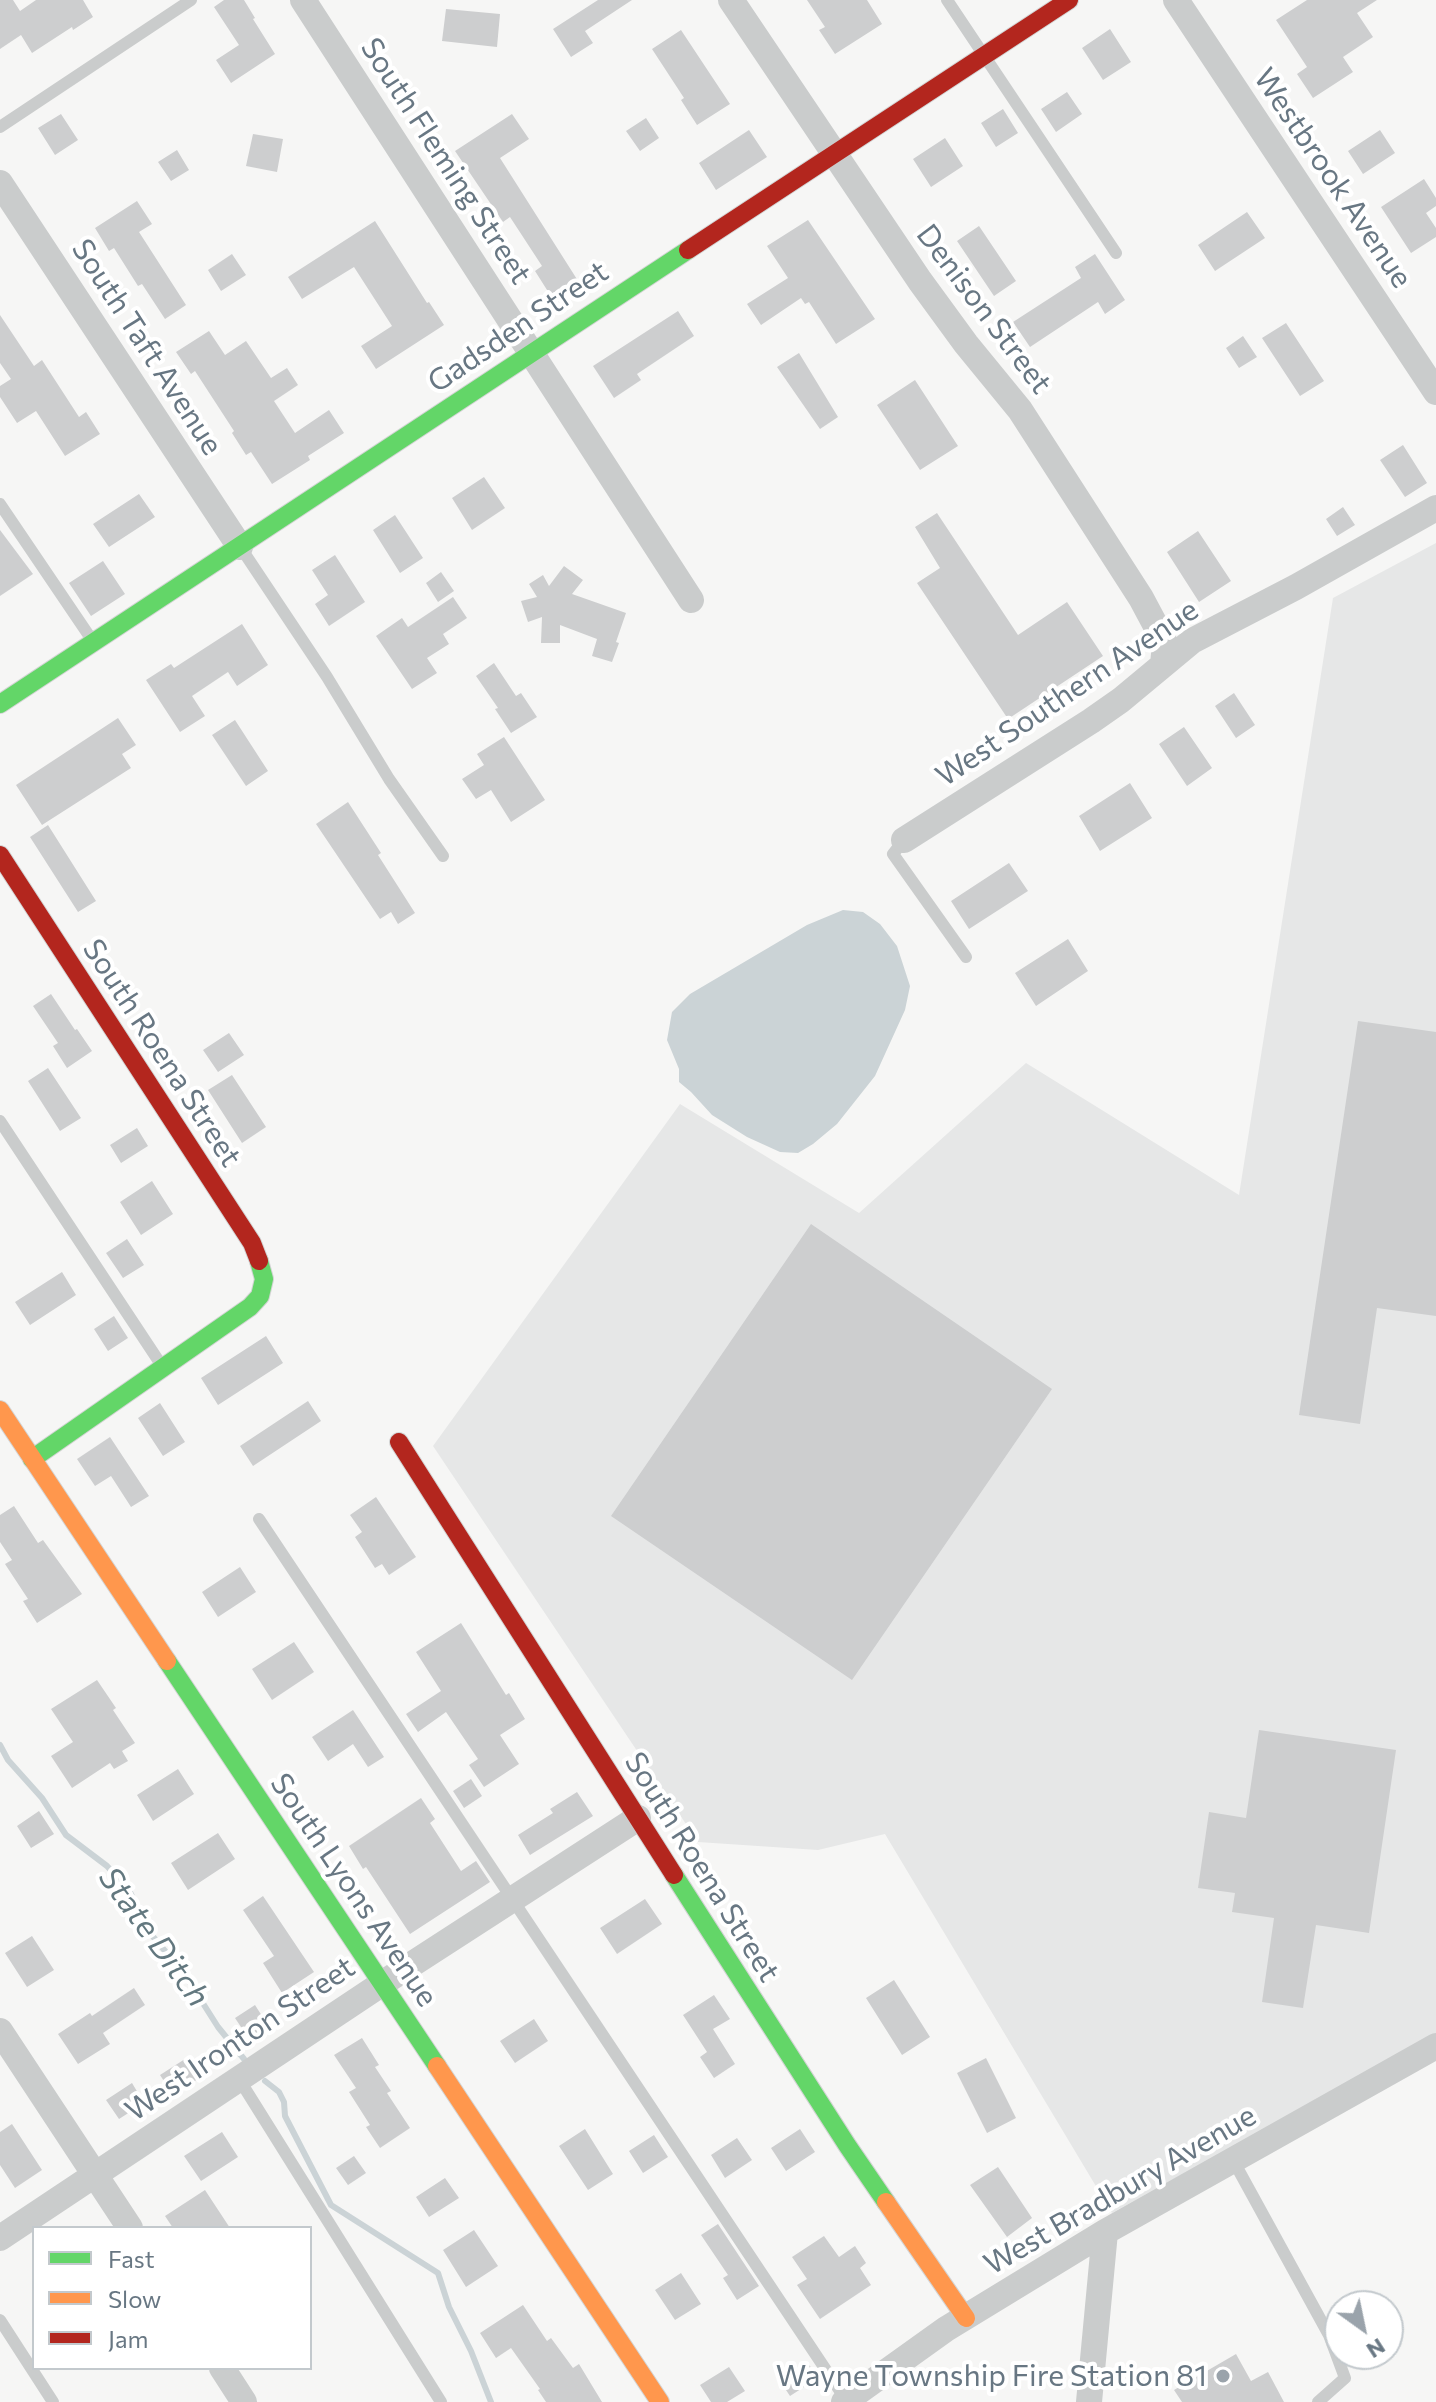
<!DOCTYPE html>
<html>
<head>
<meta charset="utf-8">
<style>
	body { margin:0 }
	#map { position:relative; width:1436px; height:2402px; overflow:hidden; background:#f6f6f5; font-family:Commissioner,sans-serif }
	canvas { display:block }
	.legend { position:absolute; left:32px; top:2226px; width:280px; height:144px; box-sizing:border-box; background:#fff; border:2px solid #c3c9cd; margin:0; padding:10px 14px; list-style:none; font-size:24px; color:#687783 }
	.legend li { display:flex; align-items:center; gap:16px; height:40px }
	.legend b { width:40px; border:2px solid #c3c9cd }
	.north { position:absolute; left:1324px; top:2290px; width:80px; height:80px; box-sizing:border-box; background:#fff; border:2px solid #c3c9cd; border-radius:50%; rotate:147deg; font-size:22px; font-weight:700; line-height:32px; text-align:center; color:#687783 }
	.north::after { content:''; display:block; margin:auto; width:28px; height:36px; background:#9aa3ab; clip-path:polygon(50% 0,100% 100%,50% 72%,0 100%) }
</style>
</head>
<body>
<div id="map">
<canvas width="1436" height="2402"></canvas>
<ul class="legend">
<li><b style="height:10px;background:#63d668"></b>Fast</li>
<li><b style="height:10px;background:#ff974d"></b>Slow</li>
<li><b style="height:10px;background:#b3261e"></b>Jam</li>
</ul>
<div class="north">N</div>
</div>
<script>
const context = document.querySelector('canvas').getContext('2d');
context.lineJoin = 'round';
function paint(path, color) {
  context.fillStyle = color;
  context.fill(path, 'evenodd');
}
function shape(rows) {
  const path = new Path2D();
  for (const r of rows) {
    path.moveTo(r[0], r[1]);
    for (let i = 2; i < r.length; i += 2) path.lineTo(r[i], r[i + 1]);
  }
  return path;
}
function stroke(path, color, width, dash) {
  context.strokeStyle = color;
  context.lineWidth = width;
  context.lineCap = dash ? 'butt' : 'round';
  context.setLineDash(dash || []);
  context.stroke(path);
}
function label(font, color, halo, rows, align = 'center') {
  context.font = font + ' Commissioner,sans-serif';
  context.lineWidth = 8;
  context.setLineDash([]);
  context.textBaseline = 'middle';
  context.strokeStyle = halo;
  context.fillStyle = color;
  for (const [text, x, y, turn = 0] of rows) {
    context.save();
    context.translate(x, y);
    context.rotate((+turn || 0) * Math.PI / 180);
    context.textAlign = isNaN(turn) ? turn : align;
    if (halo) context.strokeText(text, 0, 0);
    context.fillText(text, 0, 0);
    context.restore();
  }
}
paint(shape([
	[1436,543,1436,2035,1112,2213,885,1834,818,1850,698,1842,433,1446,680,1104,859,1213,1026,1063,1239,1195,1333,598]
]), '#e6e7e7');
paint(shape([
	[843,910,863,912,880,924,897,946,910,986,905,1010,875,1076,837,1124,813,1144,798,1153,780,1152,747,1137,712,1115,691,1092,679,1082,679,1069,667,1040,672,1012,690,994,807,925]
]), '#cbd3d6');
stroke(shape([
	[0,1745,8,1760,42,1798,66,1835,107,1866,130,1892,150,1933,185,1975,218,2027,244,2059],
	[265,2081,279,2092,284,2102,285,2116,331,2205,438,2273,449,2307,471,2351,491,2402]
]), '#cbd3d6', 6);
paint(shape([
	[0,0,13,0,20,11,36,0,83,0,93,17,73,30,72,27,32,53,21,35,0,49],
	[224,0,244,0,255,18,253,19,275,54,231,83,216,60,239,45,214,7],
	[598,0,632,0,585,31,593,43,571,57,553,29],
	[807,0,867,0,882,24,835,54,819,30,825,27],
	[1307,0,1377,0,1357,13,1373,37,1343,57,1353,72,1313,98,1297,74,1307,67,1276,20],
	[446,9,500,14,497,47,442,41],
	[1110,29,1131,62,1103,80,1082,48],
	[681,30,730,104,697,125,681,100,684,98,652,49],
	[1067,92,1082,114,1056,132,1041,109],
	[1003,109,1018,133,996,147,981,123],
	[61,114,78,140,55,155,38,128],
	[512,114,529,139,500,158,580,284,554,301,535,271,542,266,510,217,503,222,455,151],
	[646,118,659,138,640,151,626,131],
	[749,130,767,157,716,190,699,163],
	[1380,130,1395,153,1363,174,1348,151],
	[253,134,283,139,277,172,246,166],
	[945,138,963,166,931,187,913,159],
	[177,150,189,170,171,181,158,162],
	[1424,179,1436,198,1436,206,1426,213,1436,228,1436,237,1411,253,1381,207],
	[137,201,152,224,139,232,186,305,165,319,142,284,138,286,114,248,109,251,95,228],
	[1247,212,1265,238,1215,271,1198,245],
	[808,220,875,319,836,344,809,302,805,304,801,298,761,325,747,304,788,278,767,246],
	[375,221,427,303,429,302,444,325,376,369,361,346,392,326,354,267,302,299,288,277],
	[979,226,1016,281,994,296,957,241],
	[232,254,246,275,221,291,208,270],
	[1095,254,1125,300,1105,314,1098,302,1030,347,1013,322,1081,278,1075,267],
	[678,311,694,336,637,374,641,380,614,398,593,366],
	[0,315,34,366,42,360,79,417,86,412,100,434,65,456,36,411,17,423,0,397,0,386,11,379,0,363],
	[1286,323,1324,381,1300,396,1262,338],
	[209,331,225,355,246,341,271,378,287,368,298,385,274,401,295,433,329,410,344,433,308,456,310,460,272,484,251,452,246,455,232,433,234,431,195,371,191,374,176,352],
	[1243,336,1257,357,1239,368,1226,348],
	[799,353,838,417,820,429,777,367],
	[915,380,958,446,920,470,877,405],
	[1403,445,1427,483,1405,497,1380,460],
	[484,477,505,508,472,530,452,498],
	[139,494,155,517,109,547,93,524],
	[1343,507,1355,525,1337,536,1326,519],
	[937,513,1018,635,1067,602,1103,656,1008,719,917,583,940,568,915,527],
	[395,515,423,558,400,573,373,530],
	[0,530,33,574,0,596],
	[1198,531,1231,581,1199,602,1167,552],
	[335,555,365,602,329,626,315,604,328,595,312,570],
	[103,561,125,594,91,616,69,583],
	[564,566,583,580,572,594,626,613,616,642,619,643,612,662,592,656,597,639,560,625,560,643,541,643,542,617,528,622,521,601,537,597,529,584,543,575,549,586],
	[441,572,454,591,438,602,426,583],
	[453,597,467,618,443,634,449,644,427,658,437,673,412,689,376,636,402,618,408,627],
	[242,624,268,665,237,686,228,672,192,696,205,716,180,732,146,680,171,664,174,668],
	[494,663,516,696,521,693,537,717,511,733,495,709,498,708,476,676],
	[1234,693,1255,725,1236,738,1215,706],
	[118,718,136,745,122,754,131,768,42,825,16,785],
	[235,720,268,771,246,786,212,735],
	[1184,727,1212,768,1187,786,1159,744],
	[504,737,545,800,511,822,491,790,476,799,462,779,484,765,477,754],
	[1130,783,1152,818,1100,851,1079,816],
	[348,802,381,853,378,855,415,913,398,924,391,912,380,919,316,824],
	[48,825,96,901,78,912,30,837],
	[1009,863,1028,891,969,929,951,901],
	[1068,939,1088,971,1036,1006,1015,973],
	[51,994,75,1030,77,1029,92,1051,67,1068,53,1046,58,1043,33,1006],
	[1358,1021,1436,1032,1436,1316,1377,1308,1360,1424,1299,1415],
	[229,1033,244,1055,218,1072,203,1050],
	[48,1068,81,1118,60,1131,28,1081],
	[232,1075,266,1127,242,1143,208,1090],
	[137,1128,148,1146,121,1163,110,1145],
	[152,1181,173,1214,141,1235,120,1202],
	[811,1224,1052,1389,852,1680,611,1516],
	[127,1239,144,1265,123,1278,106,1253],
	[62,1272,76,1295,30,1325,15,1302],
	[114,1316,128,1338,108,1351,94,1329],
	[266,1336,283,1363,218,1405,201,1378],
	[308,1401,321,1421,253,1466,240,1446],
	[160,1403,185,1442,163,1456,138,1418],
	[110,1437,149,1496,131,1507,111,1476,95,1486,77,1459],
	[376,1497,416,1557,389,1575,382,1564,375,1568,355,1537,362,1532,350,1515],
	[14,1506,38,1543,43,1540,82,1594,37,1623,23,1601,28,1599,5,1564,12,1560,0,1542,0,1515],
	[240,1567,256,1592,218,1617,202,1592],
	[461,1623,506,1695,509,1693,525,1719,500,1735,519,1764,484,1787,469,1765,478,1759,446,1712,418,1732,406,1714,441,1691,416,1652],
	[294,1642,314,1672,272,1700,252,1669],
	[97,1680,116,1708,113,1710,135,1743,122,1751,128,1761,114,1769,110,1763,72,1788,51,1756,73,1742,51,1709],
	[353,1710,384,1757,368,1767,353,1744,328,1761,312,1737],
	[1259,1730,1396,1750,1369,1933,1316,1925,1303,2008,1262,2002,1274,1918,1232,1912,1235,1893,1198,1888,1209,1812,1246,1818],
	[178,1769,194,1794,153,1821,137,1795],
	[471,1779,482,1796,464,1808,453,1791],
	[577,1792,593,1816,530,1855,518,1835,553,1813,550,1809],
	[421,1798,435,1819,430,1823,461,1871,476,1861,490,1882,410,1934,366,1867,363,1869,349,1846],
	[39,1811,54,1834,31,1848,17,1826],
	[218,1833,235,1859,188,1890,171,1863],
	[263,1896,314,1972,282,1993,263,1963,274,1956,243,1910],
	[645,1899,662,1924,617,1954,600,1928],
	[32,1936,54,1970,27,1987,5,1953],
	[894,1980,930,2037,902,2055,866,1998],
	[134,1988,145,2005,103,2033,110,2044,78,2064,58,2034,90,2013,92,2016],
	[714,1995,730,2019,713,2029,735,2064,714,2078,700,2057,707,2052,683,2015],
	[255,2005,271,2030,251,2042,235,2018],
	[534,2019,548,2041,515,2063,500,2041],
	[362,2038,379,2065,375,2067,391,2091,387,2093,410,2128,380,2148,366,2127,370,2125,349,2092,356,2088,334,2055],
	[986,2058,1016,2118,987,2133,957,2073],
	[185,2059,198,2079,173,2095,160,2075],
	[132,2083,144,2103,119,2119,106,2100],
	[12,2124,42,2170,15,2188,0,2165,0,2132],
	[585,2129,613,2174,588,2190,559,2146],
	[800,2129,815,2152,786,2171,771,2148],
	[222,2132,238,2157,201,2181,184,2156],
	[654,2135,668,2157,643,2173,629,2151],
	[737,2138,752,2160,725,2178,711,2155],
	[354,2156,366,2173,348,2185,336,2168],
	[998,2167,1032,2218,1007,2237,970,2185],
	[445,2178,459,2198,429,2217,416,2197],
	[205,2190,230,2228,173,2228,165,2216],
	[718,2224,759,2286,737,2300,723,2278,728,2275,701,2235],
	[474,2230,498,2266,466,2287,443,2250],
	[824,2236,839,2257,855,2246,866,2263,860,2268,871,2285,820,2319,797,2285,807,2279,792,2257],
	[681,2273,701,2304,675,2320,655,2290],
	[523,2305,547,2341,551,2338,573,2368,579,2364,602,2402,546,2402,538,2390,540,2389,511,2348,496,2358,480,2333],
	[1236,2354,1251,2381,1268,2372,1284,2402,1182,2402,1174,2390],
	[808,2363,818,2378,790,2396,780,2381],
	[729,2367,745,2391,727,2402,711,2402,700,2385]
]), '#cdcecf');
const fast = shape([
	[0,704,688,250],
	[32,1459,250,1307,260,1296,264,1279,259,1261],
	[167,1661,437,2066],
	[674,1875,847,2145,886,2202]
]);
const slow = shape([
	[0,1410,167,1661],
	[437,2066,660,2402],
	[886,2202,966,2318]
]);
const jam = shape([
	[688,250,1069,0],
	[0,855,252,1243,259,1261],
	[399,1442,674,1875]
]);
stroke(fast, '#d3d4d4', 20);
stroke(slow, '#d3d4d4', 20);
stroke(jam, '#d3d4d4', 20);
stroke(shape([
	[947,0,1116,253],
	[0,127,191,0],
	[0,504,92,640],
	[243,551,327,677,389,779,443,856],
	[904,840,893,854,966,957],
	[0,1121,162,1366],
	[259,1519,846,2400],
	[239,2079,441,2402],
	[1233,2160,1329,2335,1345,2378,1318,2402],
	[0,2320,53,2402]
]), '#cacccc', 12);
stroke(shape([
	[303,0,691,600],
	[731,0,920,281,966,344,1020,410,1141,598,1165,643,1163,665],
	[1176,0,1436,392],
	[0,183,240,547],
	[904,840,1091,721,1121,700,1192,641,1296,587,1436,508],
	[0,2031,130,2228],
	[0,2238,383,1983,638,1818],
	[222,2368,244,2402],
	[844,2402,946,2329,1105,2232,1436,2046],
	[1089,2402,1105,2232]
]), '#cacccc', 26);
stroke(fast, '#63d668', 18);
stroke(slow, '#ff974d', 18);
stroke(jam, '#b3261e', 18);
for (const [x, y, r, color] of [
	[1223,2376,8,"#9aa3ab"]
]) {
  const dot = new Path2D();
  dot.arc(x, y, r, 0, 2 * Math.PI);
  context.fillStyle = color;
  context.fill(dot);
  stroke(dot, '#fff', 3);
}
label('30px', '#687783', '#fff', [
	["South Fleming Street",446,161,57],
	["Westbrook Avenue",1333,178,56],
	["Denison Street",984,309,53],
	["Gadsden Street",518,327,-34],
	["South Taft Avenue",147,347,57],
	["West Southern Avenue",1067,693,-34],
	["South Roena Street",162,1053,57],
	["South Roena Street",702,1867,58],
	["South Lyons Avenue",354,1890,56],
	["West Ironton Street",240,2039,-34],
	["West Bradbury Avenue",1120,2190,-30]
]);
label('30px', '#687783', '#fff', [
	["Wayne Township Fire Station 81",1207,2376]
], 'right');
label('italic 32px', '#63787f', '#fff', [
	["State Ditch",154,1937,54]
]);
</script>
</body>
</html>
